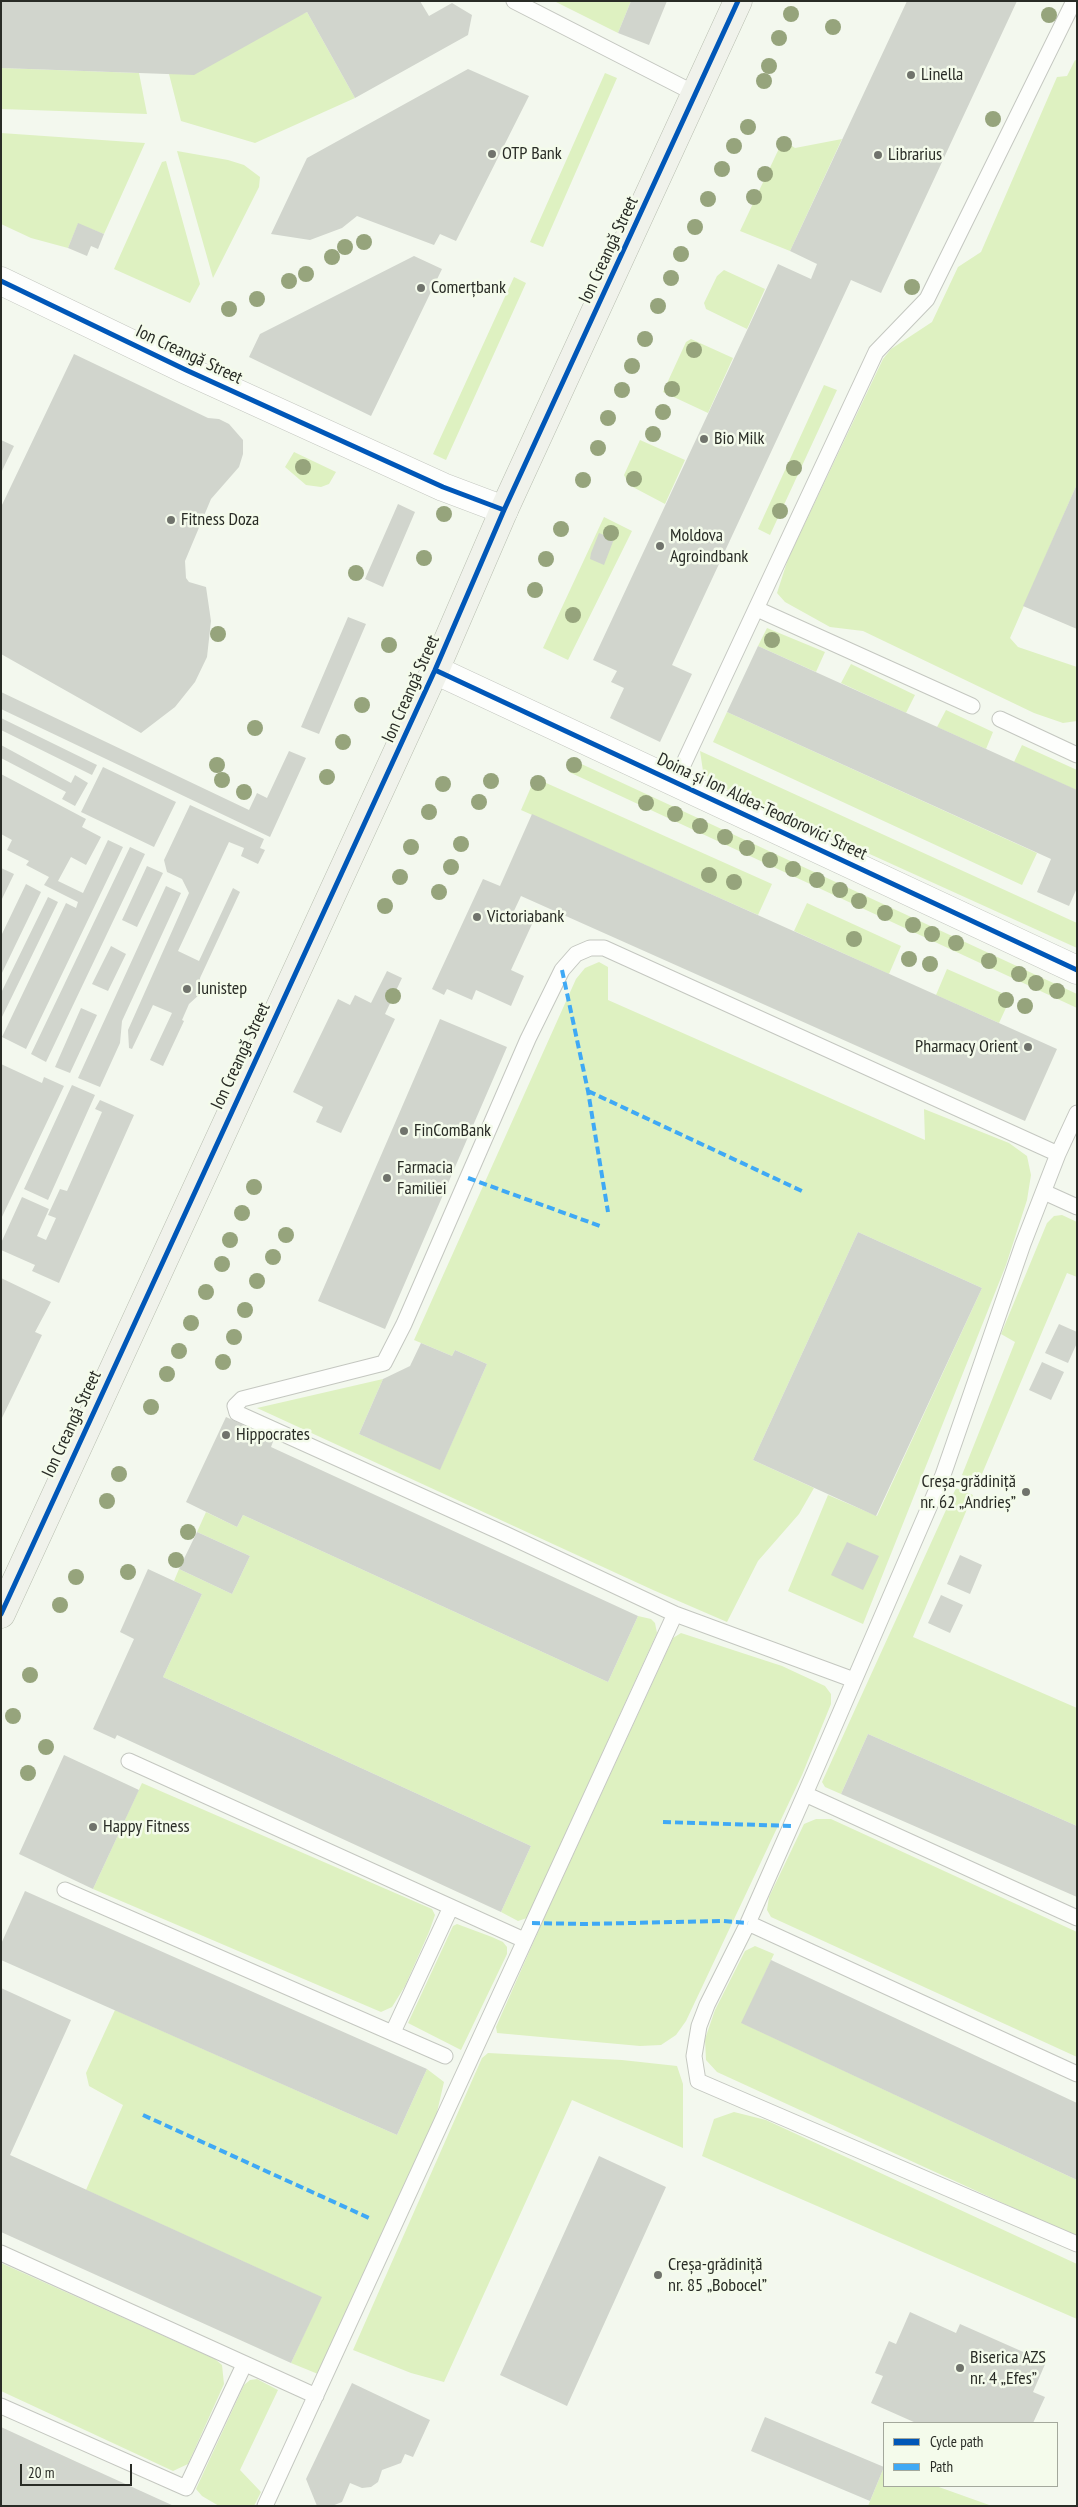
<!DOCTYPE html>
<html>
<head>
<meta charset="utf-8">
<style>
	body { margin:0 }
	#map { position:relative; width:1078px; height:2507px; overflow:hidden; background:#f3f8ee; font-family:"PT Sans Narrow",sans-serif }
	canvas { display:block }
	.frame { position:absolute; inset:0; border:2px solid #292c26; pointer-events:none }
	.legend { position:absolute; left:883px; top:2422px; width:175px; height:65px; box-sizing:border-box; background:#f4fbeb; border:1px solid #a3a89c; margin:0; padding:6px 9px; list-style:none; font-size:15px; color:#292c26 }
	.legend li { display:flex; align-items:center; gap:10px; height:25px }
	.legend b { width:25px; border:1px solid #a3a89c }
	.scale { position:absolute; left:20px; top:2464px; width:112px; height:22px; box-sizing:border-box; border:2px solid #292c26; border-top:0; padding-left:6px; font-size:15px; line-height:18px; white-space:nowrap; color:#292c26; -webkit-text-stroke:4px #f4fbeb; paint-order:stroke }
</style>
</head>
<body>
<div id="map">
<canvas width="1078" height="2507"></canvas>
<div class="frame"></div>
<ul class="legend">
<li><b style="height:6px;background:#0057b8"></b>Cycle path</li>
<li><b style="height:6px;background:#3fa9f5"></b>Path</li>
</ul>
<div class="scale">20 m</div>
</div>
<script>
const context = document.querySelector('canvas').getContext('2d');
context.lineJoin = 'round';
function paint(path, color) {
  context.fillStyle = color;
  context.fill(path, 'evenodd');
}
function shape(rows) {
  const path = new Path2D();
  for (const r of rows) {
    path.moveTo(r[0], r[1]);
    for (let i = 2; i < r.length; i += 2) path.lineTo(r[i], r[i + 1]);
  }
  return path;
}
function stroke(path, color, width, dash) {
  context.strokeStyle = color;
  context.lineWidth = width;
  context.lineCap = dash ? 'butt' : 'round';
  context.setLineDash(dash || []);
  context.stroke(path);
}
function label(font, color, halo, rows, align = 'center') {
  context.font = font + ' "PT Sans Narrow",sans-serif';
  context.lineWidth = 5;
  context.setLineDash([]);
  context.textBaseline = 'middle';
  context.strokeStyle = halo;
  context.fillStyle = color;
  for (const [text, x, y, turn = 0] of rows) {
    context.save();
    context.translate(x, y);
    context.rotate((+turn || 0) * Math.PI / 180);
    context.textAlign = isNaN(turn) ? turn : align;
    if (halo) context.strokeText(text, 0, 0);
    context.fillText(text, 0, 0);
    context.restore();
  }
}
paint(shape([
	[554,1,631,1,618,33],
	[307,12,355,98,255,143,181,121,169,74],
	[1075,60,1077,61,1077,484,1010,638,1018,647,1077,667,1077,721,1063,723,1034,713,863,631,830,627,785,602,777,593,788,559,883,359,891,349,932,322,958,267,981,252,1057,77,1067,76],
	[1,68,139,73,147,114,1,109],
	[605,73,617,78,543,247,530,242],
	[1,133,145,143,104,234,78,224,68,248,31,238,1,224],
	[842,139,790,251,740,231,783,140,795,148],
	[177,151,228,160,244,165,260,177,259,187,213,278],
	[166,161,200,284,190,303,114,269,162,162],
	[724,270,765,289,747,329,706,309,704,303,717,276],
	[514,277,526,283,446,460,433,454],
	[691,339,733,358,708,413,663,392,686,342],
	[824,385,837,390,770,535,758,529],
	[640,440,685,460,665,504,629,485,624,475],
	[294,452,336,472,329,484,321,487,306,485,285,467],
	[604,517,632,531,568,660,543,648],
	[767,628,825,652,816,672,758,646],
	[851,664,915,695,906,713,841,683],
	[946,710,993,732,986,749,937,727],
	[727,712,1037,853,1022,885,713,742],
	[1022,745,1077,770,1076,790,1014,762],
	[700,751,1077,923,1077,948,713,783,703,771],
	[575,761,1077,994,1077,1008,569,772],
	[535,778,772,884,758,915,521,810],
	[807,903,901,946,889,974,794,931],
	[599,962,608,967,608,1000,925,1140,924,1109,1009,1143,1027,1156,1031,1175,1027,1200,1006,1265,863,1624,788,1591,828,1495,877,1516,982,1288,858,1232,753,1460,814,1488,799,1514,758,1561,727,1622,653,1590,257,1408,383,1379,359,1434,440,1469,487,1364,455,1350,452,1356,414,1340,576,979,585,968],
	[947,969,1011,997,999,1023,936,995],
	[1062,1215,1077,1222,1077,1277,1067,1273,979,1481,962,1475,1015,1342,1001,1334,1047,1223,1054,1216],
	[956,1488,973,1495,913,1637,1077,1708,1077,1826,868,1734,841,1794,825,1787,822,1782],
	[206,1512,237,1527,243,1515,608,1682,638,1616,651,1619,655,1623,657,1633,527,1918,518,1921,501,1912,531,1846,163,1677,202,1594,174,1581,179,1569,232,1594,250,1556,197,1532],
	[681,1633,782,1666,825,1686,831,1694,831,1704,802,1775,686,2021,676,2035,661,2045,640,2046,497,2033,496,2027,545,1916,668,1649,673,1638],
	[142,1783,432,1909,435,1915,429,1932,405,1986,392,2007,381,2012,93,1889],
	[816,1819,831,1819,1077,1932,1077,2057,771,1917,767,1910,769,1897,804,1824],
	[457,1924,492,1937,503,1942,507,1947,507,1954,461,2050,408,2023,453,1926],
	[755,1946,774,1954,742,2023,1077,2180,1077,2237,717,2072,706,2060,705,2039,715,2010,745,1951],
	[115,2010,397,2135,427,2069,444,2082,435,2121,318,2374,291,2363,321,2297,86,2190,123,2105,89,2086,86,2073],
	[488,2053,622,2060,677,2066,683,2084,683,2148,572,2100,444,2382,411,2373,353,2350,482,2058],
	[734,2112,766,2120,1077,2264,1077,2319,702,2156,714,2119],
	[1,2263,215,2359,222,2365,224,2384,188,2464,173,2471,1,2391],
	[257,2379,278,2390,240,2470,261,2492,254,2506,219,2506,202,2496,196,2489,244,2385,250,2380],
	[884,2467,884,2486,936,2486,992,2506,868,2506]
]), '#def1c1');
paint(shape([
	[1,1,420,1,429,16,452,3,472,15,468,35,355,98,307,12,194,75,139,73,1,68],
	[631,1,667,1,649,45,618,33],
	[907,1,1017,1,881,293,851,280,672,665,692,674,660,742,610,718,624,688,611,682,617,671,593,660,778,264,811,279,817,264,790,251],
	[468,69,529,96,456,241,440,234,434,245,357,216,342,228,310,240,271,234,307,158],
	[78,223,104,234,98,249,91,246,87,256,68,248],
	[414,256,442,269,371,416,249,357,260,334],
	[74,354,208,418,219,419,229,424,243,440,243,454,239,467,211,499,185,561,186,578,189,582,206,587,211,621,207,657,195,682,175,707,141,733,1,654,1,507],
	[1,440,14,446,1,473],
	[1077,484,1077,629,1023,606],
	[398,504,415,512,383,587,365,579],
	[599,533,614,539,604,565,590,559,591,553],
	[348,617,366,624,319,734,301,727],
	[758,646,1077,790,1077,888,1069,906,1037,892,1051,859,727,712],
	[1,692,249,810,257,793,267,798,289,751,306,758,270,837,1,709],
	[1,718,97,765,92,775,1,730],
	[1,745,71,783,75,775,88,783,75,806,62,799,66,792,1,758],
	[103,767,176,802,154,847,81,812],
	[1,774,86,819,82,827,101,837,86,865,71,857,58,881,83,893,108,840,123,847,26,1049,2,1037,66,903,76,908,78,902,44,885,49,877,26,865,29,861,7,850,12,840,1,834],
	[190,805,264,839,260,848,265,850,258,864,241,856,244,848,229,842,178,951,199,961,233,888,240,892,200,978,201,993,189,1004,182,1020,184,1021,163,1066,150,1060,172,1013,153,1005,132,1049,129,1048,128,1030,189,893,182,879,167,872,164,860],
	[532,814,1057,1049,1025,1121,521,896,513,913,533,922,511,970,524,976,511,1006,476,990,472,1000,447,989,444,995,432,989,483,879,500,886],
	[130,847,145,854,46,1062,31,1054],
	[147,866,163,873,137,927,122,920],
	[1,868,14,874,1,901],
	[26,884,41,892,1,975,1,936],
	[166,886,181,893,122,1021,120,1043,100,1087,78,1078],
	[48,897,58,902,1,1019,1,993],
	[111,946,126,954,108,991,92,984],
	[387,971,402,978,385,1014,395,1019,341,1133,316,1122,323,1107,293,1092,338,999,350,1005,355,995,371,1003],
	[81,1008,97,1015,70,1073,55,1067],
	[440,1019,507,1047,385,1329,318,1301],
	[1,1064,42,1083,44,1077,64,1086,1,1219],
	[72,1085,95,1095,48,1200,24,1189],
	[100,1100,134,1115,59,1283,32,1271,35,1265,1,1250,1,1243,22,1197,49,1209,37,1236,46,1240,56,1218,48,1215,60,1189,67,1191,102,1112,95,1109],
	[858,1232,982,1288,876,1516,753,1460],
	[1,1278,51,1302,35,1332,42,1335,1,1420],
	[1059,1324,1077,1332,1077,1343,1068,1363,1045,1353],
	[421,1343,452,1356,455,1350,487,1364,440,1470,359,1434,383,1379,410,1366],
	[1042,1362,1064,1372,1051,1400,1029,1390],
	[226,1417,274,1439,271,1447,638,1616,608,1682,243,1515,237,1527,186,1502],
	[197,1532,250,1556,232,1594,179,1569],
	[847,1542,879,1556,863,1590,831,1575],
	[960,1555,982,1565,970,1594,947,1584],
	[148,1569,202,1594,163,1677,531,1846,501,1912,117,1735,115,1739,93,1729,134,1639,120,1632],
	[941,1595,963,1605,950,1633,928,1623],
	[868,1734,1077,1826,1077,1897,841,1794],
	[64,1755,139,1790,93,1889,19,1854],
	[25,1891,427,2069,397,2135,1,1960,1,1944],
	[771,1960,1077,2103,1077,2180,741,2023],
	[1,1988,71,2020,10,2155,322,2297,291,2363,1,2232],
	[599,2156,666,2187,567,2406,500,2375],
	[910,2312,956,2333,960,2324,1046,2362,1033,2392,1045,2397,1033,2423,916,2423,871,2403,883,2376,875,2373,889,2341,896,2344],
	[352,2383,430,2420,413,2457,405,2454,401,2463,382,2470,378,2482,371,2487,362,2488,350,2483,342,2502,332,2506,317,2506,306,2479],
	[765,2417,884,2467,870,2501,751,2451],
	[1,2427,77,2462,174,2506,1,2506]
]), '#d1d5cd');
const service = shape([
	[514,1,696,94],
	[757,609,972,706],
	[1000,719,1077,755],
	[675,782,876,352,927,299,1074,1],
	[1077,1113,1058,1154,1023,1244,943,1475,805,1794,748,1923,707,2005,699,2026,694,2056,698,2081,1077,2244],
	[1044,1192,1077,1207],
	[854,1680,675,1614,505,1534,237,1413,235,1406,242,1399,384,1363,404,1324,528,1039,562,970,576,954,590,948,604,948,1058,1154],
	[129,1761,524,1940],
	[805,1794,1077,1918],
	[65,1890,445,2056],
	[748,1923,1077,2074],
	[393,2032,451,1907],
	[1,2253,316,2396],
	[1,2406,186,2488,244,2365],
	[265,2506,675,1614]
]);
const minor = shape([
	[1,281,186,370,443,487,504,510],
	[435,670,1077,970]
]);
const primary = shape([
	[1,1614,435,670,504,510,738,1]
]);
stroke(service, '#c4c7c0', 17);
stroke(minor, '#c4c7c0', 29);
stroke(primary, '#b8beb0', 29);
stroke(service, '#fdfefc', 15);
stroke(minor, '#fdfefc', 28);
stroke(primary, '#f0f2eb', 28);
stroke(shape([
	[562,970,588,1091,608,1212],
	[588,1091,804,1192],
	[468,1178,600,1226],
	[663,1822,791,1826],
	[532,1923,584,1924,723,1921,748,1923],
	[143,2115,369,2218]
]), '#3fa9f5', 4, [8, 4]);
stroke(shape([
	[1,281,186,370,443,487,504,510],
	[435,670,1077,970],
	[1,1614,435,670,504,510,738,1]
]), '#0057b8', 5);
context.fillStyle = '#96a47c';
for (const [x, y] of [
	[791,14],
	[1049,15],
	[833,27],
	[779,38],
	[769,66],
	[764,81],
	[993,119],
	[748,127],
	[784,144],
	[734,146],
	[722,169],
	[765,174],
	[754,197],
	[708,199],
	[695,227],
	[364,242],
	[345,247],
	[681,254],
	[332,257],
	[306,274],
	[671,278],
	[289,281],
	[912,287],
	[257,299],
	[658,306],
	[229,309],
	[645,339],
	[694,350],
	[632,366],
	[672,389],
	[622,390],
	[663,412],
	[608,418],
	[653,434],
	[598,448],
	[303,467],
	[794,468],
	[634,479],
	[583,480],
	[780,511],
	[444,514],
	[561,529],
	[611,533],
	[424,558],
	[546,559],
	[356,573],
	[535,590],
	[573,615],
	[218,634],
	[772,640],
	[389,645],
	[362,705],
	[255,728],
	[343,742],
	[217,765],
	[574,765],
	[327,777],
	[222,780],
	[491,781],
	[538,783],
	[443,784],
	[244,792],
	[479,802],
	[646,803],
	[429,812],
	[675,814],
	[700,826],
	[725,837],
	[461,844],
	[411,847],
	[747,848],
	[770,860],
	[451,867],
	[793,869],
	[709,875],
	[400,877],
	[817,880],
	[734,882],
	[840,890],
	[439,892],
	[859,901],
	[385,906],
	[885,913],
	[913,925],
	[932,934],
	[854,939],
	[956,943],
	[909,959],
	[989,961],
	[930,964],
	[1019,974],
	[1036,983],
	[1057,991],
	[393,996],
	[1006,1000],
	[1025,1006],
	[254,1187],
	[242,1213],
	[286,1235],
	[230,1240],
	[273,1257],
	[222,1264],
	[257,1281],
	[206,1292],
	[245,1310],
	[191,1323],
	[234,1337],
	[179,1351],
	[223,1362],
	[167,1374],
	[151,1407],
	[119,1474],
	[107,1501],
	[188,1532],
	[176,1560],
	[128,1572],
	[76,1577],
	[60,1605],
	[30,1675],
	[13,1716],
	[46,1747],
	[28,1773]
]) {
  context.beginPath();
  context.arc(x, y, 8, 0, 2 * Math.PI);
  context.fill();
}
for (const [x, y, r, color] of [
	[911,75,5,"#70736c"],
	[492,154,5,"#70736c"],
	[878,155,5,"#70736c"],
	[421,288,5,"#70736c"],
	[704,439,5,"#70736c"],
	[171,520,5,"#70736c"],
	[660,546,5,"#70736c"],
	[477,917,5,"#70736c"],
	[187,989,5,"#70736c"],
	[1028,1047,5,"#70736c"],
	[404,1131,5,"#70736c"],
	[387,1178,5,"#70736c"],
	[226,1435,5,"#70736c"],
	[1026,1492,5,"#70736c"],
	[93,1827,5,"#70736c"],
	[658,2275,5,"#70736c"],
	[960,2368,5,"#70736c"]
]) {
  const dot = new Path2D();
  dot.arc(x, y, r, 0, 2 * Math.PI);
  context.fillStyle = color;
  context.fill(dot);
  stroke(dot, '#f4fbeb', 2);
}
label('18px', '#292c26', '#f4fbeb', [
	["Linella",921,75],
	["OTP Bank",502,154],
	["Librarius",888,155],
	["Comerțbank",431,288],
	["Bio Milk",714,439],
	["Fitness Doza",181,520],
	["Moldova",670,536],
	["Agroindbank",670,557],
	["Victoriabank",487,917],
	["Iunistep",197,989],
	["Pharmacy Orient",1018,1047,"right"],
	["FinComBank",414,1131],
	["Farmacia",397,1168],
	["Familiei",397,1189],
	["Hippocrates",236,1435],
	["Creșa-grădiniță",1016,1482,"right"],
	["nr. 62 „Andrieș”",1016,1503,"right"],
	["Happy Fitness",103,1827],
	["Creșa-grădiniță",668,2265],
	["nr. 85 „Bobocel”",668,2286],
	["Biserica AZS",970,2358],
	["nr. 4 „Efes”",970,2379]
], 'left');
label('18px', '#292c26', '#f4fbeb', [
	["Ion Creangă Street",609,250,-65],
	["Ion Creangă Street",189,355,25],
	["Ion Creangă Street",411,689,-66],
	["Doina și Ion Aldea-Teodorovici Street",762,807,25],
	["Ion Creangă Street",241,1056,-65],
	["Ion Creangă Street",72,1424,-65]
]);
</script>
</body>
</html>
